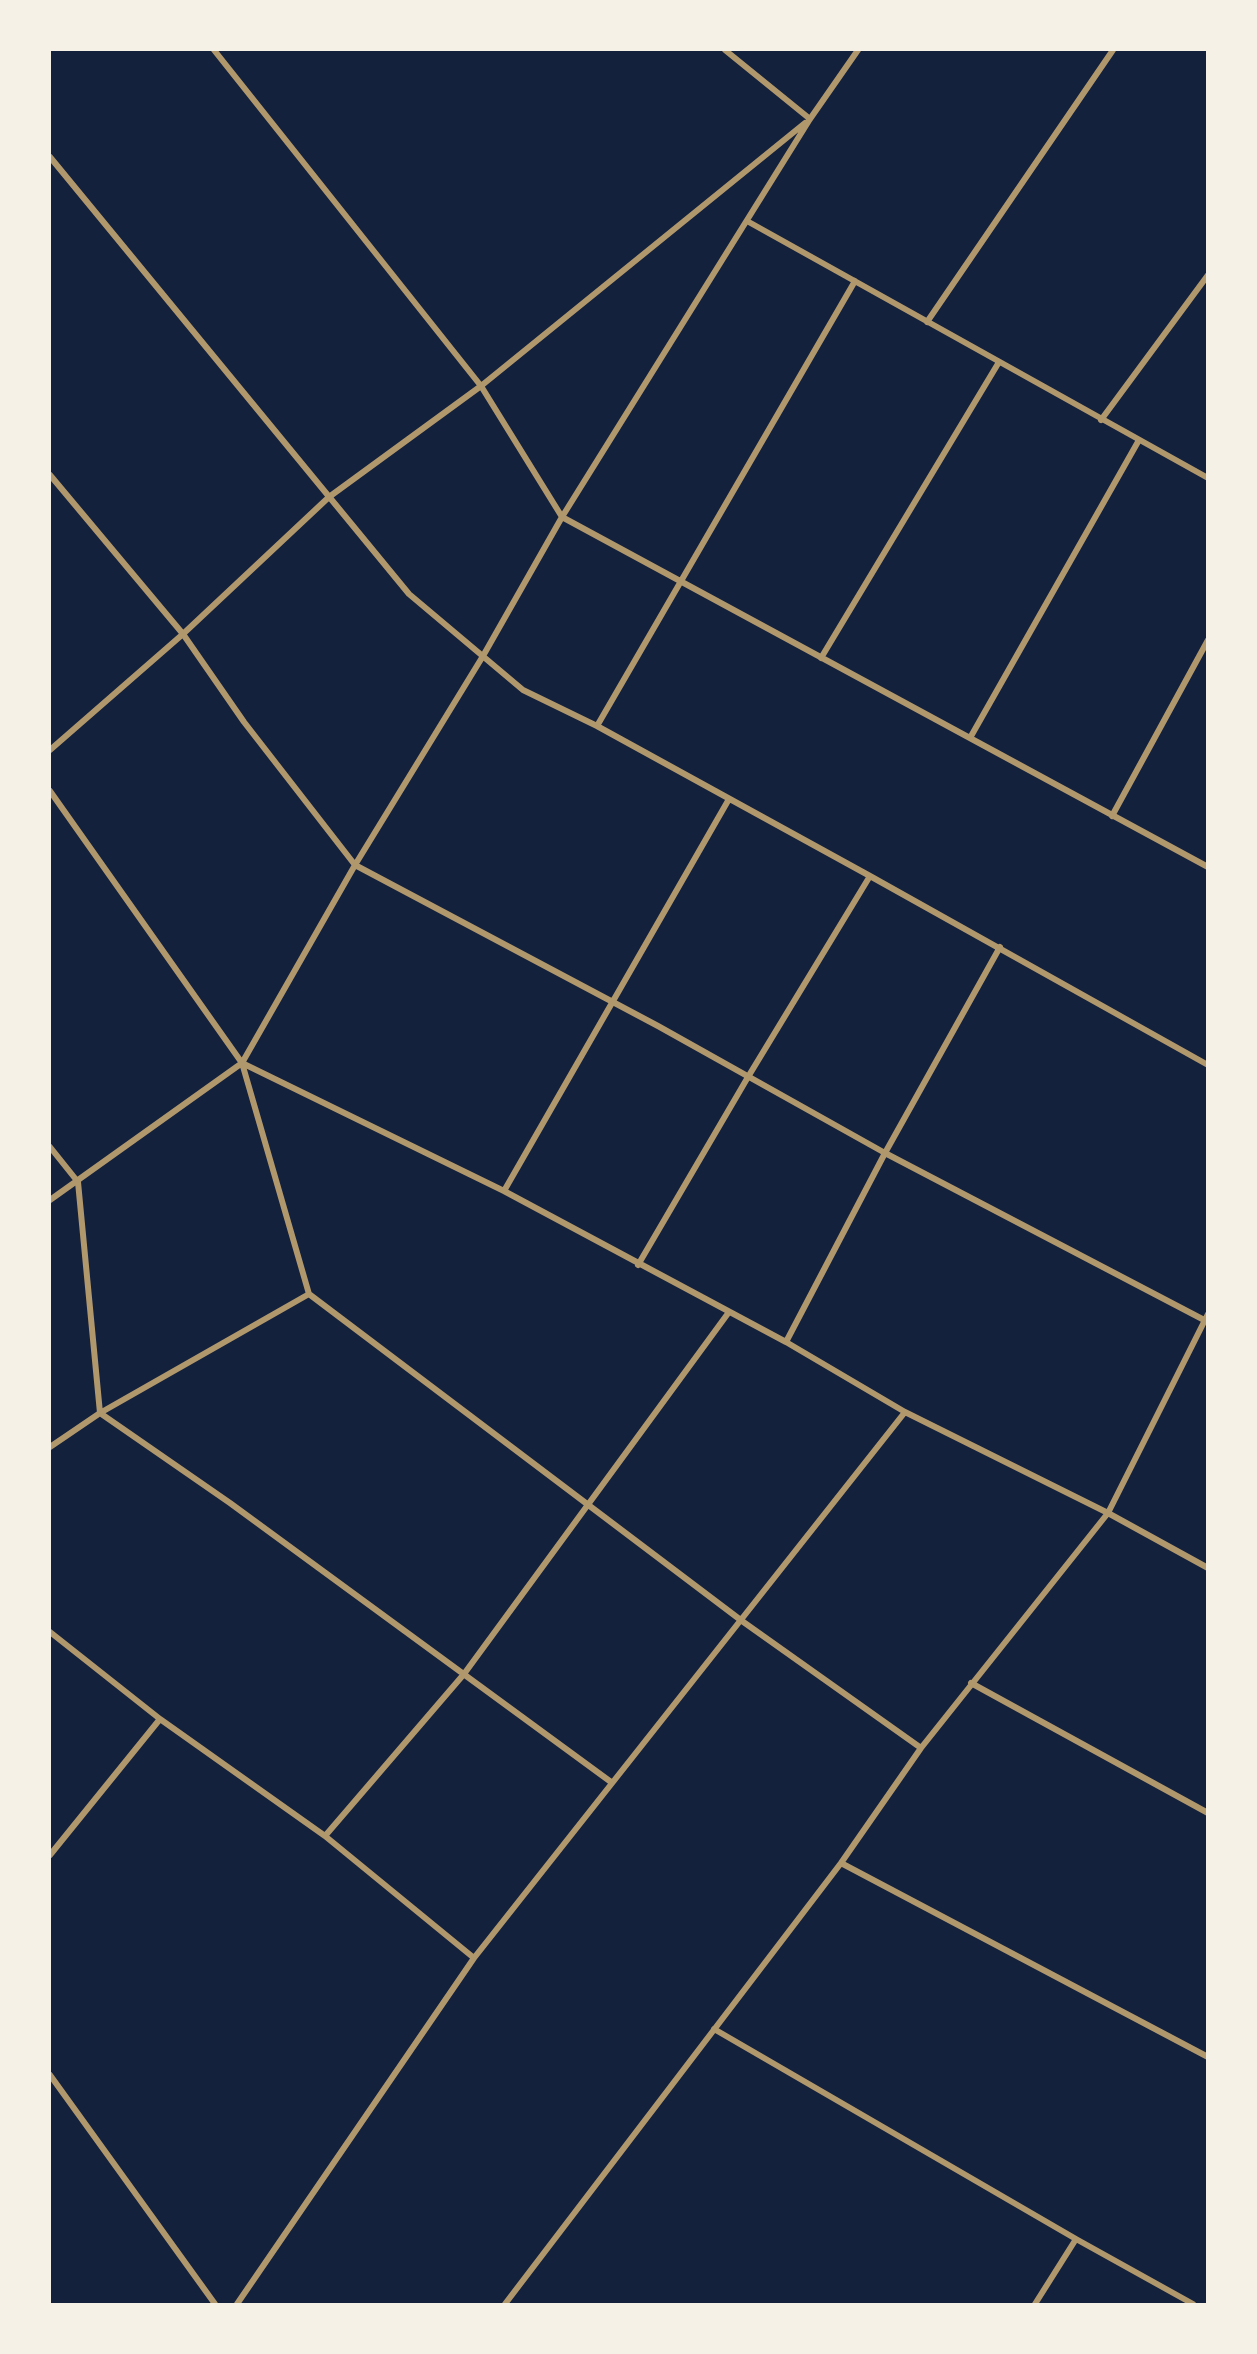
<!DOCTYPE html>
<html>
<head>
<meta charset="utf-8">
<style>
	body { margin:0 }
	#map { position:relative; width:1257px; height:2354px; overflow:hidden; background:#14213d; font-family:"Public Sans",sans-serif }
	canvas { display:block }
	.frame { position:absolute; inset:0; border:51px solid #f6f1e7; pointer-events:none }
</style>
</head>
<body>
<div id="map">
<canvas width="1257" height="2354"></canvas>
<div class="frame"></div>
</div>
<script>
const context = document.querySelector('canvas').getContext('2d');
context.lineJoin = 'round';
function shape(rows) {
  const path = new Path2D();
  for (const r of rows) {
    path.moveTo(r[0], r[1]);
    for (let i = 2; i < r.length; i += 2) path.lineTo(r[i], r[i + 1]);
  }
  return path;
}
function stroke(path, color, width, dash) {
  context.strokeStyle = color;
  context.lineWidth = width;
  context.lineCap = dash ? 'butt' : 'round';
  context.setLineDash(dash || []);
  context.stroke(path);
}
stroke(shape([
	[214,50,481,386,562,517,1208,867],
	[725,50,810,119,858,50],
	[50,157,409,594,523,690,597,726,870,876,1208,1065],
	[747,221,1208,478],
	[927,322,1113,50],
	[1101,420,1208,275],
	[50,475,183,634,244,722,355,865,658,1026,885,1153,1208,1322],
	[821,658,999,362],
	[597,726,855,281],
	[970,738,1139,440],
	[50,750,183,634,329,497,481,386,805,123],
	[50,791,242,1063,309,1294,742,1621,921,1748],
	[1112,816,1208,640],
	[242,1063,504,1191,786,1342,905,1412,1108,1513,1208,1568],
	[50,1147,78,1182,100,1413,230,1503,611,1782],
	[504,1191,729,799],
	[50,1200,242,1063,355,865,483,656,562,517,810,119],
	[638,1265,748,1077,870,876],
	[786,1342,885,1153,1000,947],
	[50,1447,100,1413,309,1294],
	[50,1632,160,1719,325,1836,474,1958],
	[971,1683,1208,1813],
	[325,1836,464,1674,729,1312],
	[50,1855,160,1719],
	[841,1863,1208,2057],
	[714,2029,1076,2239,1035,2304],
	[50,2075,215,2304],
	[1076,2239,1193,2304],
	[237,2304,474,1958,905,1412],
	[505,2304,841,1863,921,1748,1108,1513,1208,1314]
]), '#b1986c', 6);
</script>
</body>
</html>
